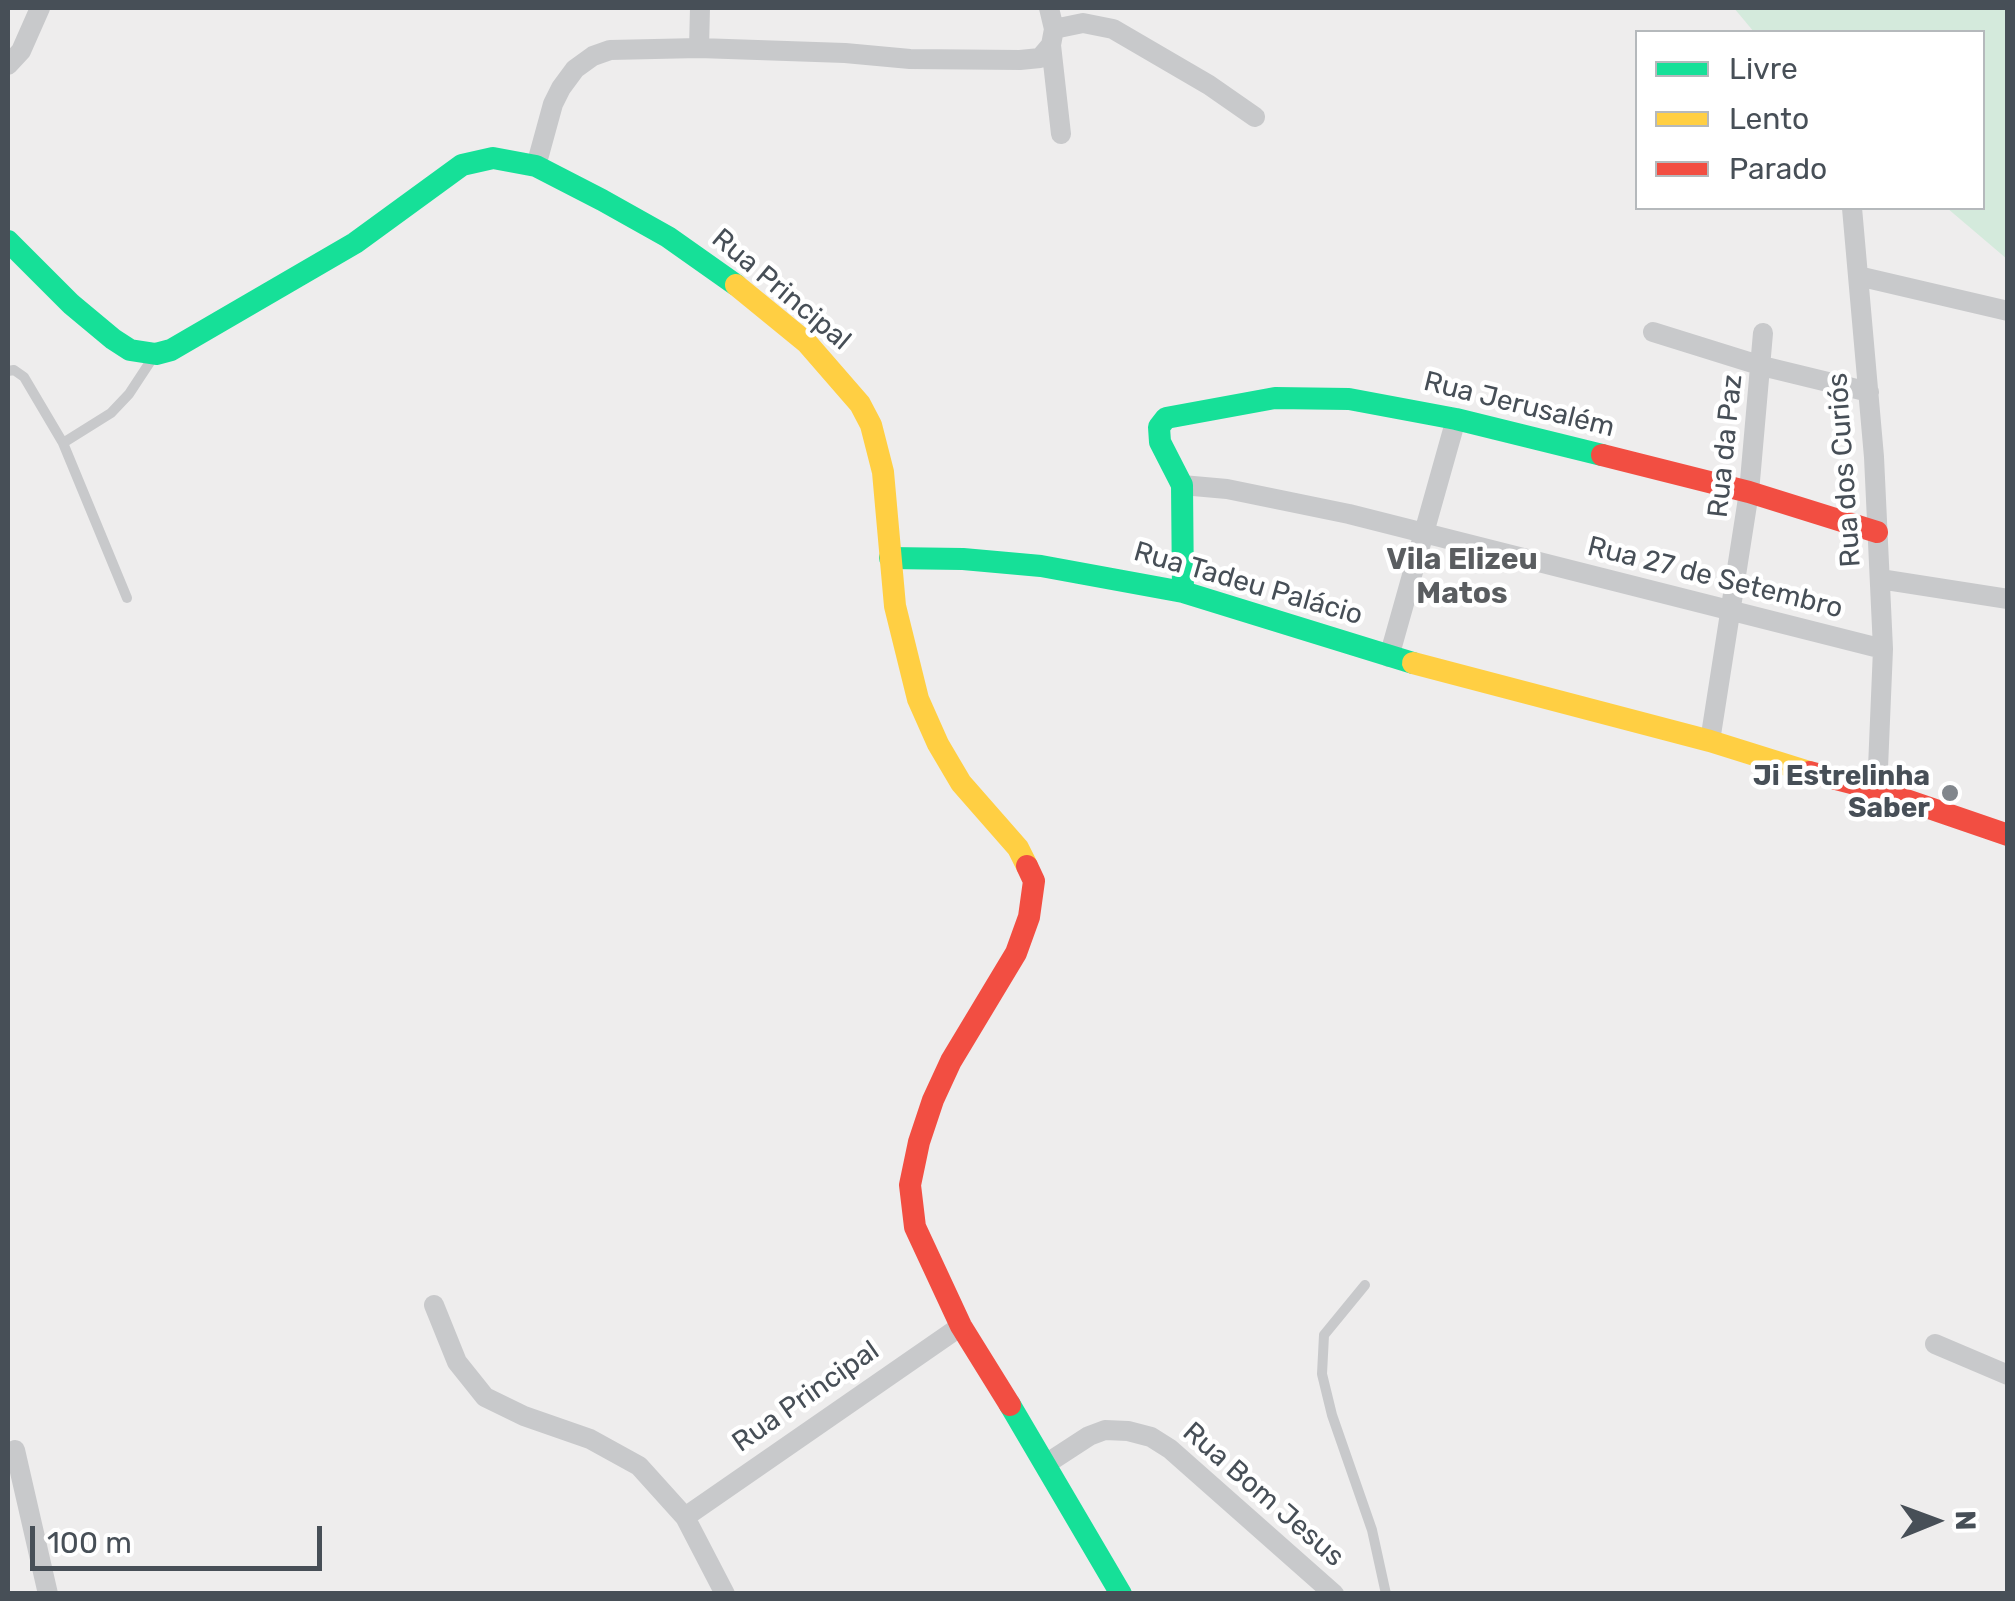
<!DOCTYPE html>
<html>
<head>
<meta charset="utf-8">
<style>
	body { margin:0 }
	#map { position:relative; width:2015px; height:1601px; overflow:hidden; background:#eeeded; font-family:Rubik,sans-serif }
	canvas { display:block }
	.frame { position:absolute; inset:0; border:10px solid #474f57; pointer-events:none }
	.legend { position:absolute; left:1635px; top:30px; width:350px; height:180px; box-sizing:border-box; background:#fff; border:2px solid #b5b9bc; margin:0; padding:12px 18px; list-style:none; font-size:30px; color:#474f57 }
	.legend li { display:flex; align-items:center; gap:20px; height:50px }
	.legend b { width:50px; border:2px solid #b5b9bc }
	.north { position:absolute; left:1885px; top:1471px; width:100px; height:100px; -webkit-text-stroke:8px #fff; paint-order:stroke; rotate:89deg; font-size:28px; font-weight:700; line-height:40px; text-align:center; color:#474f57 }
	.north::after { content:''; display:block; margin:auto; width:35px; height:45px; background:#474f57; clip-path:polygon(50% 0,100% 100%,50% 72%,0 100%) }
	.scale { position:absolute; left:30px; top:1526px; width:292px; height:45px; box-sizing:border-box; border:5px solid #474f57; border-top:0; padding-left:12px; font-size:30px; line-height:35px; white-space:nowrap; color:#474f57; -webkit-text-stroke:8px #fff; paint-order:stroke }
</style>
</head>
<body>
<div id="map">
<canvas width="2015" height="1601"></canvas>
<div class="frame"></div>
<ul class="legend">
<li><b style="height:12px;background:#16e098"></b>Livre</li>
<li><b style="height:12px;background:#ffcf43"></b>Lento</li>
<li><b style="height:12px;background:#f24e42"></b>Parado</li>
</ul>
<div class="north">N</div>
<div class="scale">100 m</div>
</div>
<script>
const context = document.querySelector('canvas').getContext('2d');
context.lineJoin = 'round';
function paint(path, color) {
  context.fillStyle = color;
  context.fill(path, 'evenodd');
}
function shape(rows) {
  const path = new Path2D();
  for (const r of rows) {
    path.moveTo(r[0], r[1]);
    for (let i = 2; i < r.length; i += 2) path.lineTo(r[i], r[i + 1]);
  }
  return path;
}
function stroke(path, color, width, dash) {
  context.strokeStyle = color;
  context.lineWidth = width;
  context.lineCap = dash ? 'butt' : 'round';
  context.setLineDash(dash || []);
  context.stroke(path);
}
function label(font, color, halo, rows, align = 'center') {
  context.font = font + ' Rubik,sans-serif';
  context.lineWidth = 9;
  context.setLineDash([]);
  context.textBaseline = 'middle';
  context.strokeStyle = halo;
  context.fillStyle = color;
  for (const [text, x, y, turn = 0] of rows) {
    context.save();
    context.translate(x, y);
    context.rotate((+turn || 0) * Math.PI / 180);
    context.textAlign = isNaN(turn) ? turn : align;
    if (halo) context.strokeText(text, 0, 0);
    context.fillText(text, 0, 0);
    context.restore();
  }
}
paint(shape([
	[1734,8,2007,8,2007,259,1947,208,1982,208,1982,32,1754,32]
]), '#d4eadc');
stroke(shape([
	[8,371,14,370,24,377,63,443],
	[127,598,63,443,111,413,129,394,152,359],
	[1365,1285,1324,1335,1322,1374,1332,1415,1372,1530,1386,1594]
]), '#c8c9cb', 10);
stroke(shape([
	[1049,8,1054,29,1051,45,1061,134],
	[1054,29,1083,23,1113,29,1209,85,1255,117],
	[699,48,700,8],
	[8,65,21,51,40,8],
	[536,166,553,104,561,88,575,69,593,56,610,50,699,48,845,53,910,59,1020,60,1040,58,1051,45],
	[1852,208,1874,457,1883,649,1878,768,1871,788],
	[1858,276,2008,311],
	[1653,332,1762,366,1869,392],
	[1182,485,1227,489,1349,514,1883,649],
	[1880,579,2008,599],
	[1389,657,1456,419],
	[1710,741,1749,492,1763,333],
	[434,1305,457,1362,485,1397,524,1416,590,1439,639,1466,685,1517,725,1594],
	[1935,1344,2008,1375],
	[15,1450,48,1594],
	[1046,1464,1089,1436,1105,1430,1128,1431,1151,1437,1170,1449,1334,1594],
	[685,1517,961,1326]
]), '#c8c9cb', 20);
stroke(shape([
	[8,241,71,304,113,339,130,350,156,354,171,350,355,243,462,165,493,158,536,166,602,200,668,237,736,285],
	[890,558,963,559,1041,566,1183,592,1413,663],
	[1183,592,1182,485,1160,442,1159,427,1166,418,1275,398,1349,399,1456,419,1602,455],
	[1010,1405,1121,1594]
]), '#16e098', 22);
stroke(shape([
	[736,285,807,343,860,404,871,425,883,472,895,606,918,699,938,744,961,783,1018,848,1027,866],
	[1413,663,1710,741,1809,772]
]), '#ffcf43', 22);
stroke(shape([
	[1602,455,1749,492,1877,532],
	[1809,772,1871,788,2008,835],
	[1010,1405,961,1326,915,1227,910,1185,919,1142,933,1100,951,1061,1016,953,1029,917,1034,881,1027,866]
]), '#f24e42', 22);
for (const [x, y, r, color] of [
	[1950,793,10,"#81868c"]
]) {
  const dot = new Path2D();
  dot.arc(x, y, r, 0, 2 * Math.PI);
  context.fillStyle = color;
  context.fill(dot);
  stroke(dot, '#fff', 4);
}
label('28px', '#474f57', '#fff', [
	["Rua Principal",781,290,40],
	["Rua Jerusalém",1519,405,14],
	["Rua da Paz",1726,446,-84],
	["Rua dos Curiós",1845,470,-94],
	["Rua 27 de Setembro",1715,578,14],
	["Rua Tadeu Palácio",1248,584,16],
	["Rua Principal",806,1397,-35],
	["Rua Bom Jesus",1263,1495,41]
]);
label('bold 28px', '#474f57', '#fff', [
	["Ji Estrelinha",1930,777],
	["Saber",1930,809]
], 'right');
label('bold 30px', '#5a5d60', '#fff', [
	["Vila Elizeu",1462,560],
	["Matos",1462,594]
]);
</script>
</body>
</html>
